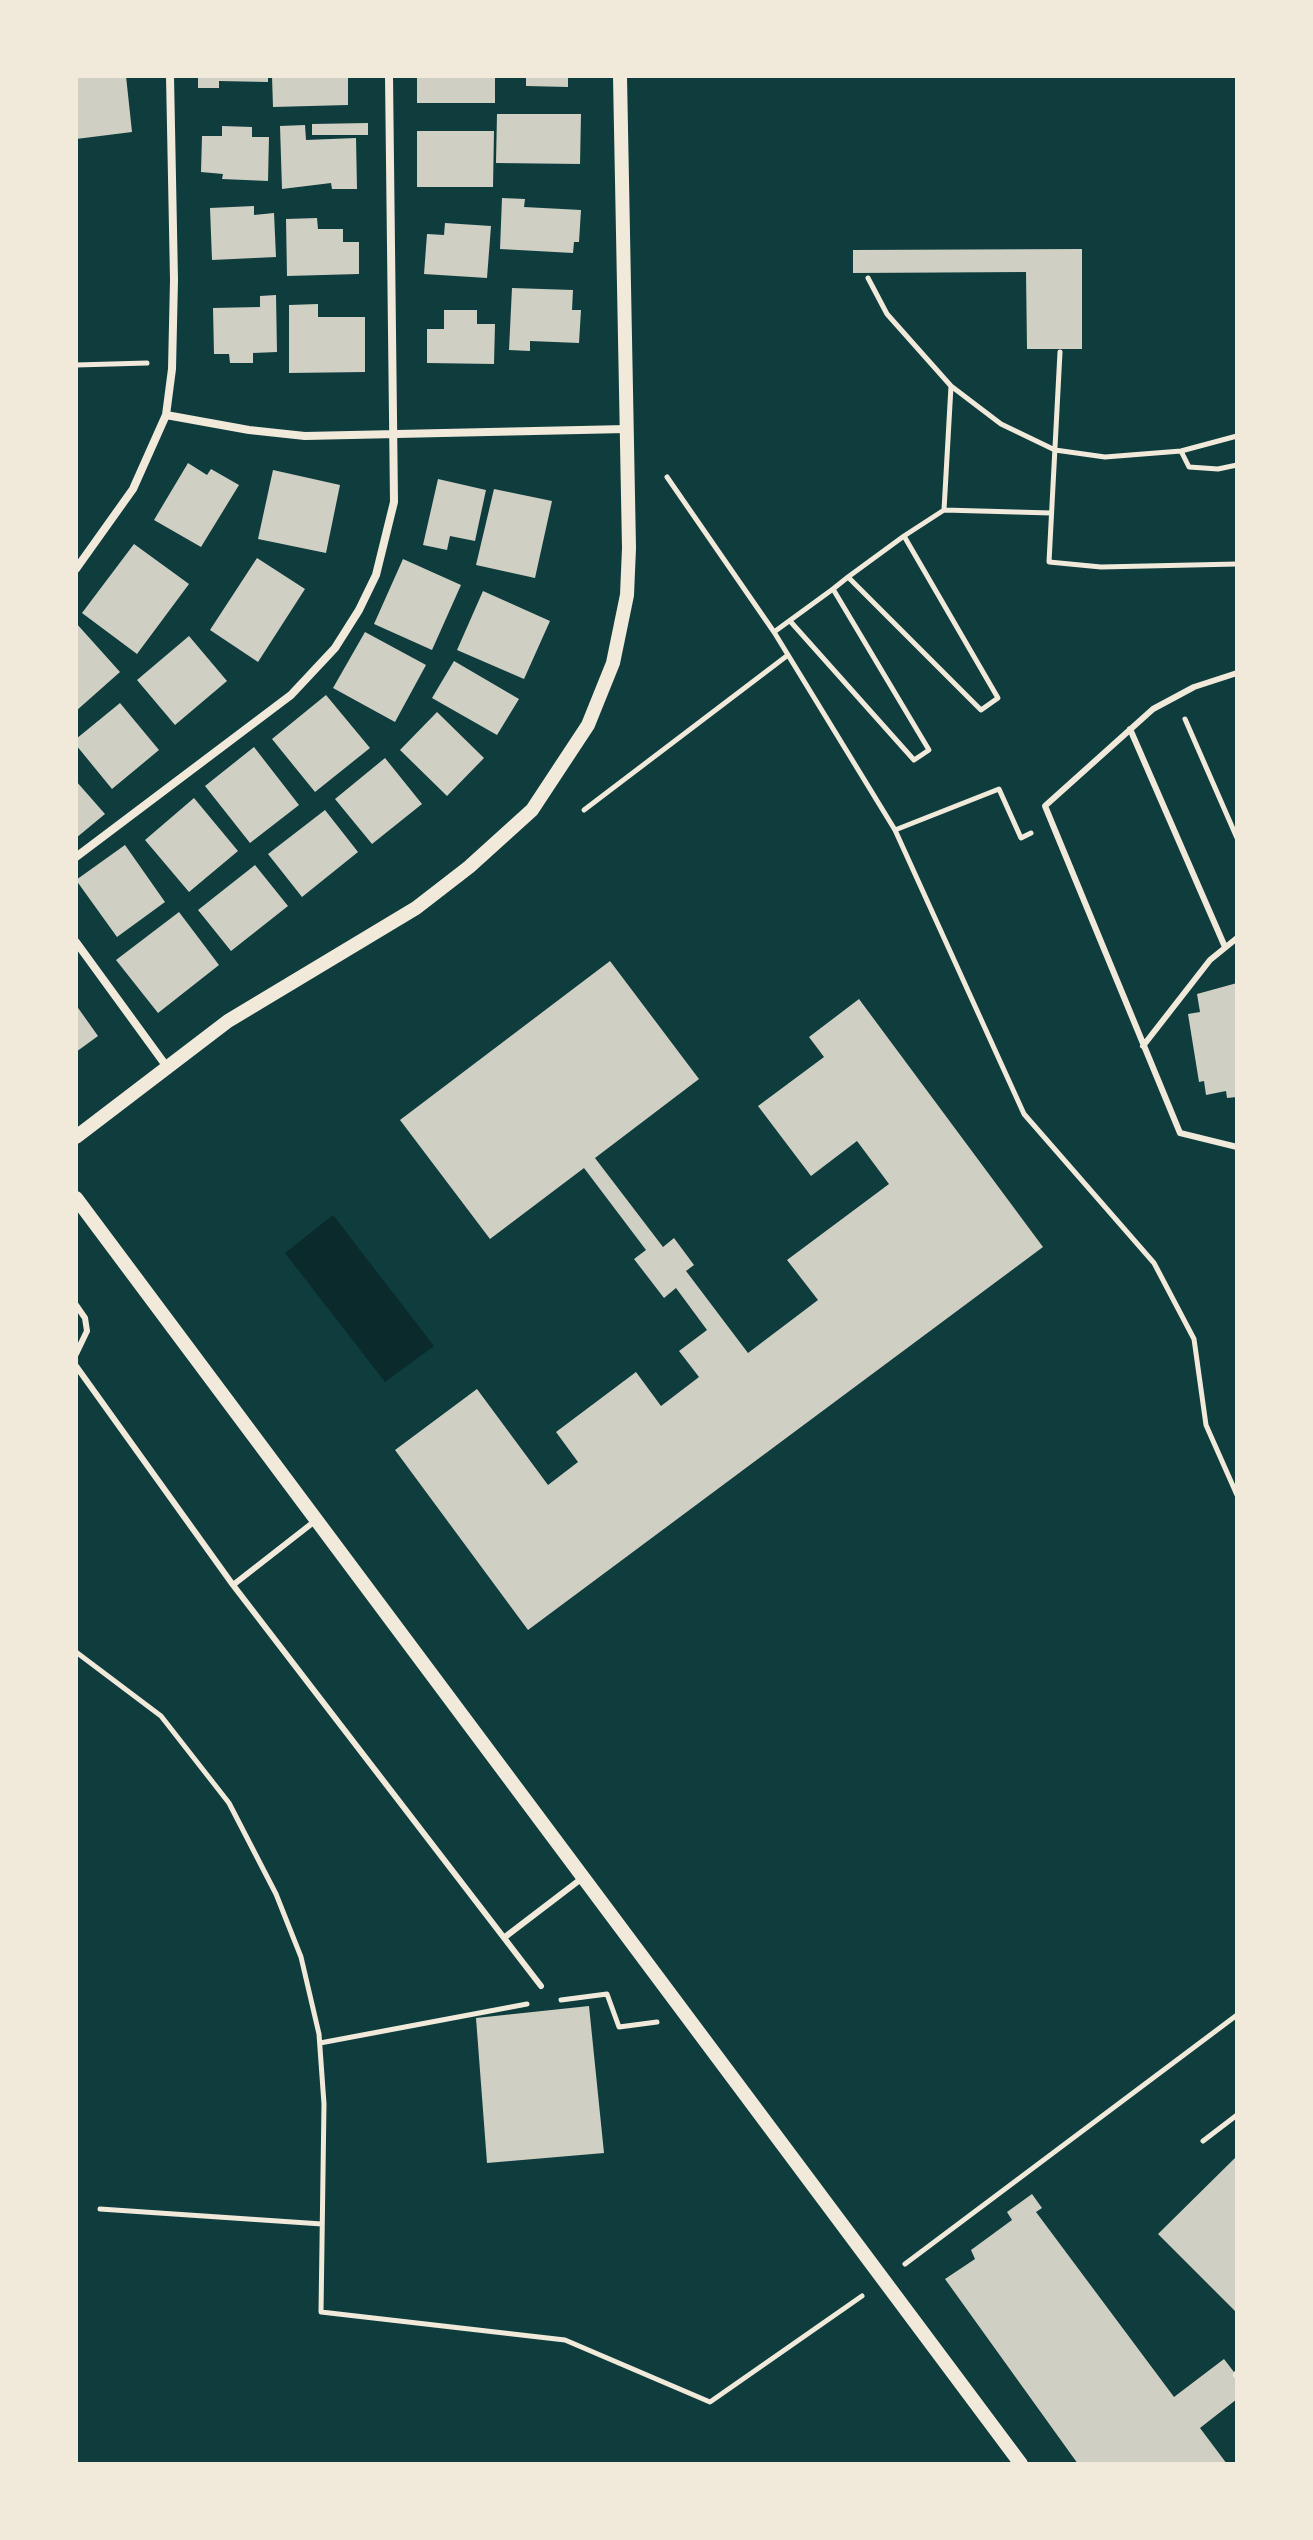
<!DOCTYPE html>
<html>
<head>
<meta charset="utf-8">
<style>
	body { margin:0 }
	#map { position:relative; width:1313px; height:2540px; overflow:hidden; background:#0f3d3e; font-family:"DM Sans",sans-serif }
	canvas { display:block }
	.frame { position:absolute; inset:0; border:78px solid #f1e9da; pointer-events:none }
</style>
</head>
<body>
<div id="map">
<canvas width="1313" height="2540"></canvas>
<div class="frame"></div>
</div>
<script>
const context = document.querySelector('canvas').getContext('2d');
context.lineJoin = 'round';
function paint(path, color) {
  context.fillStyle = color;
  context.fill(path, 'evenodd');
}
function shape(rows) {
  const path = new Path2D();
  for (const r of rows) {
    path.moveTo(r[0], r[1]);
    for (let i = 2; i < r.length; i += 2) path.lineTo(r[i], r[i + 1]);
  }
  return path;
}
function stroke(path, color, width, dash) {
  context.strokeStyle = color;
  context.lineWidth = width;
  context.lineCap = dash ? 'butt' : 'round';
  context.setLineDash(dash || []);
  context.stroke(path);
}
paint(shape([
	[333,1215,434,1346,385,1382,285,1253]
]), '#0a2a2b');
paint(shape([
	[76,76,126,76,132,132,76,139],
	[198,76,268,76,268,82,219,81,219,88,198,88],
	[272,76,348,76,348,105,273,107],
	[417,76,495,76,495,103,417,103],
	[526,76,568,76,568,87,526,86],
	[497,114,581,114,580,164,496,163],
	[368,123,368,135,312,135,312,124],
	[305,125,306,140,356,138,357,189,332,189,331,183,282,189,280,126],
	[222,126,252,127,252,137,269,137,268,181,222,179,223,174,201,172,202,136,222,136],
	[417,131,494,131,493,187,417,187],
	[502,198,525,199,524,207,581,210,579,242,574,242,573,253,500,249],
	[254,206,254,215,274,213,276,257,212,260,210,208],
	[317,218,318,229,343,229,343,242,359,242,359,274,287,276,286,219],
	[445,223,491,226,487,278,424,274,427,234,444,235],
	[1082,249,1082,349,1027,349,1026,272,853,273,853,250],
	[512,288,573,290,572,310,581,310,579,343,530,341,530,351,509,350],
	[276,295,277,352,253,353,253,363,230,363,229,354,214,354,213,308,260,307,260,296],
	[318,304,318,317,365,317,365,372,289,373,289,305],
	[444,310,477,310,477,324,495,324,494,364,427,363,427,329,444,329],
	[188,463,207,475,211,469,239,485,201,547,154,520],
	[273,470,340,485,326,553,258,539],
	[438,479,486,490,475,541,450,536,447,550,423,545],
	[494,489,552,501,535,578,476,565],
	[134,544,189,584,137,654,82,613],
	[257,558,305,589,258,662,210,630],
	[403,559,461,585,432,650,374,624],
	[483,591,550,621,524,679,457,650],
	[76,623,120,672,76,711],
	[365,632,426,665,395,722,333,688],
	[189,636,227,681,175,725,137,680],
	[454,661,519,699,497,735,432,698],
	[326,695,370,748,315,792,272,739],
	[120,703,159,750,112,789,76,745,76,739],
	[437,712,484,758,447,796,400,750],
	[254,747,299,805,250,843,205,786],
	[385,758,422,804,372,844,335,799],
	[76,781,105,814,76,838],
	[194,798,238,851,189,892,145,840],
	[325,810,358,852,302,897,268,854],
	[125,845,165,902,117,937,76,880],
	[255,865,288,906,231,951,198,910],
	[179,912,219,965,158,1013,116,960],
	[610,961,699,1079,595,1158,663,1247,674,1238,694,1265,686,1271,748,1353,818,1300,787,1260,889,1184,857,1141,811,1176,758,1106,824,1057,809,1037,859,999,1043,1247,528,1630,395,1450,477,1389,548,1485,578,1462,556,1432,636,1372,661,1406,699,1377,679,1351,707,1330,676,1288,664,1298,634,1259,646,1250,584,1168,490,1239,400,1120],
	[1237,983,1237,1097,1227,1098,1226,1091,1206,1095,1204,1081,1199,1082,1188,1014,1200,1012,1197,994],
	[76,1005,98,1036,76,1052],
	[589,2006,604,2153,487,2163,476,2018],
	[1237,2156,1237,2313,1158,2234],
	[1032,2194,1042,2208,1036,2212,1174,2397,1224,2359,1237,2376,1237,2399,1200,2428,1227,2464,1078,2464,945,2279,975,2259,971,2250,1012,2220,1007,2212]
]), '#cfcfc3');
stroke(shape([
	[868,278,887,314,951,386,1001,424,1055,450,1105,457,1181,451,1237,436],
	[1060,352,1049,562,1101,567,1237,564],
	[76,365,147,363],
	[951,386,944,510,1051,513],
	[1181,451,1189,467,1218,469,1237,465],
	[667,477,774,632,895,830],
	[848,577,904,536],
	[790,621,914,760,929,750,833,589,848,577,981,710,998,698,904,536,944,510],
	[774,632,833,589],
	[1185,719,1237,838],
	[584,810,788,655],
	[1031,833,1021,838,999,789,895,830,1024,1114,1154,1263,1194,1339,1206,1425,1237,1495],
	[76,1652,161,1716,229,1803,276,1894,301,1957,319,2034,324,2104,321,2312,565,2340,710,2402,862,2296],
	[561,2000,607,1994,619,2027,657,2022],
	[320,2043,527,2004],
	[1203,2141,1237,2115],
	[100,2209,322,2224],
	[905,2264,1237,2015]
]), '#f1e9da', 5);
stroke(shape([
	[1237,673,1194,687,1153,709,1045,806,1180,1133,1237,1147],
	[1130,729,1225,947],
	[1143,1046,1210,960,1237,938],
	[76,1305,85,1318,87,1331,76,1354],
	[76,1366,233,1585,541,1986],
	[233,1585,315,1521],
	[505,1937,581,1879],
	[1236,2375,1237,2373]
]), '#f1e9da', 6);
stroke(shape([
	[166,415,249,430,305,436,626,429],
	[76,569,133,489,166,415,172,369,174,280,170,76],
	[76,857,291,695,335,648,359,610,376,575,394,502,389,76],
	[76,942,167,1067]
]), '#f1e9da', 8);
stroke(shape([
	[76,1137,228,1021,416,908,469,867,532,810,588,725,613,663,627,595,629,548,620,76],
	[76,1198,1021,2464]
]), '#f1e9da', 14);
</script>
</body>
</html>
